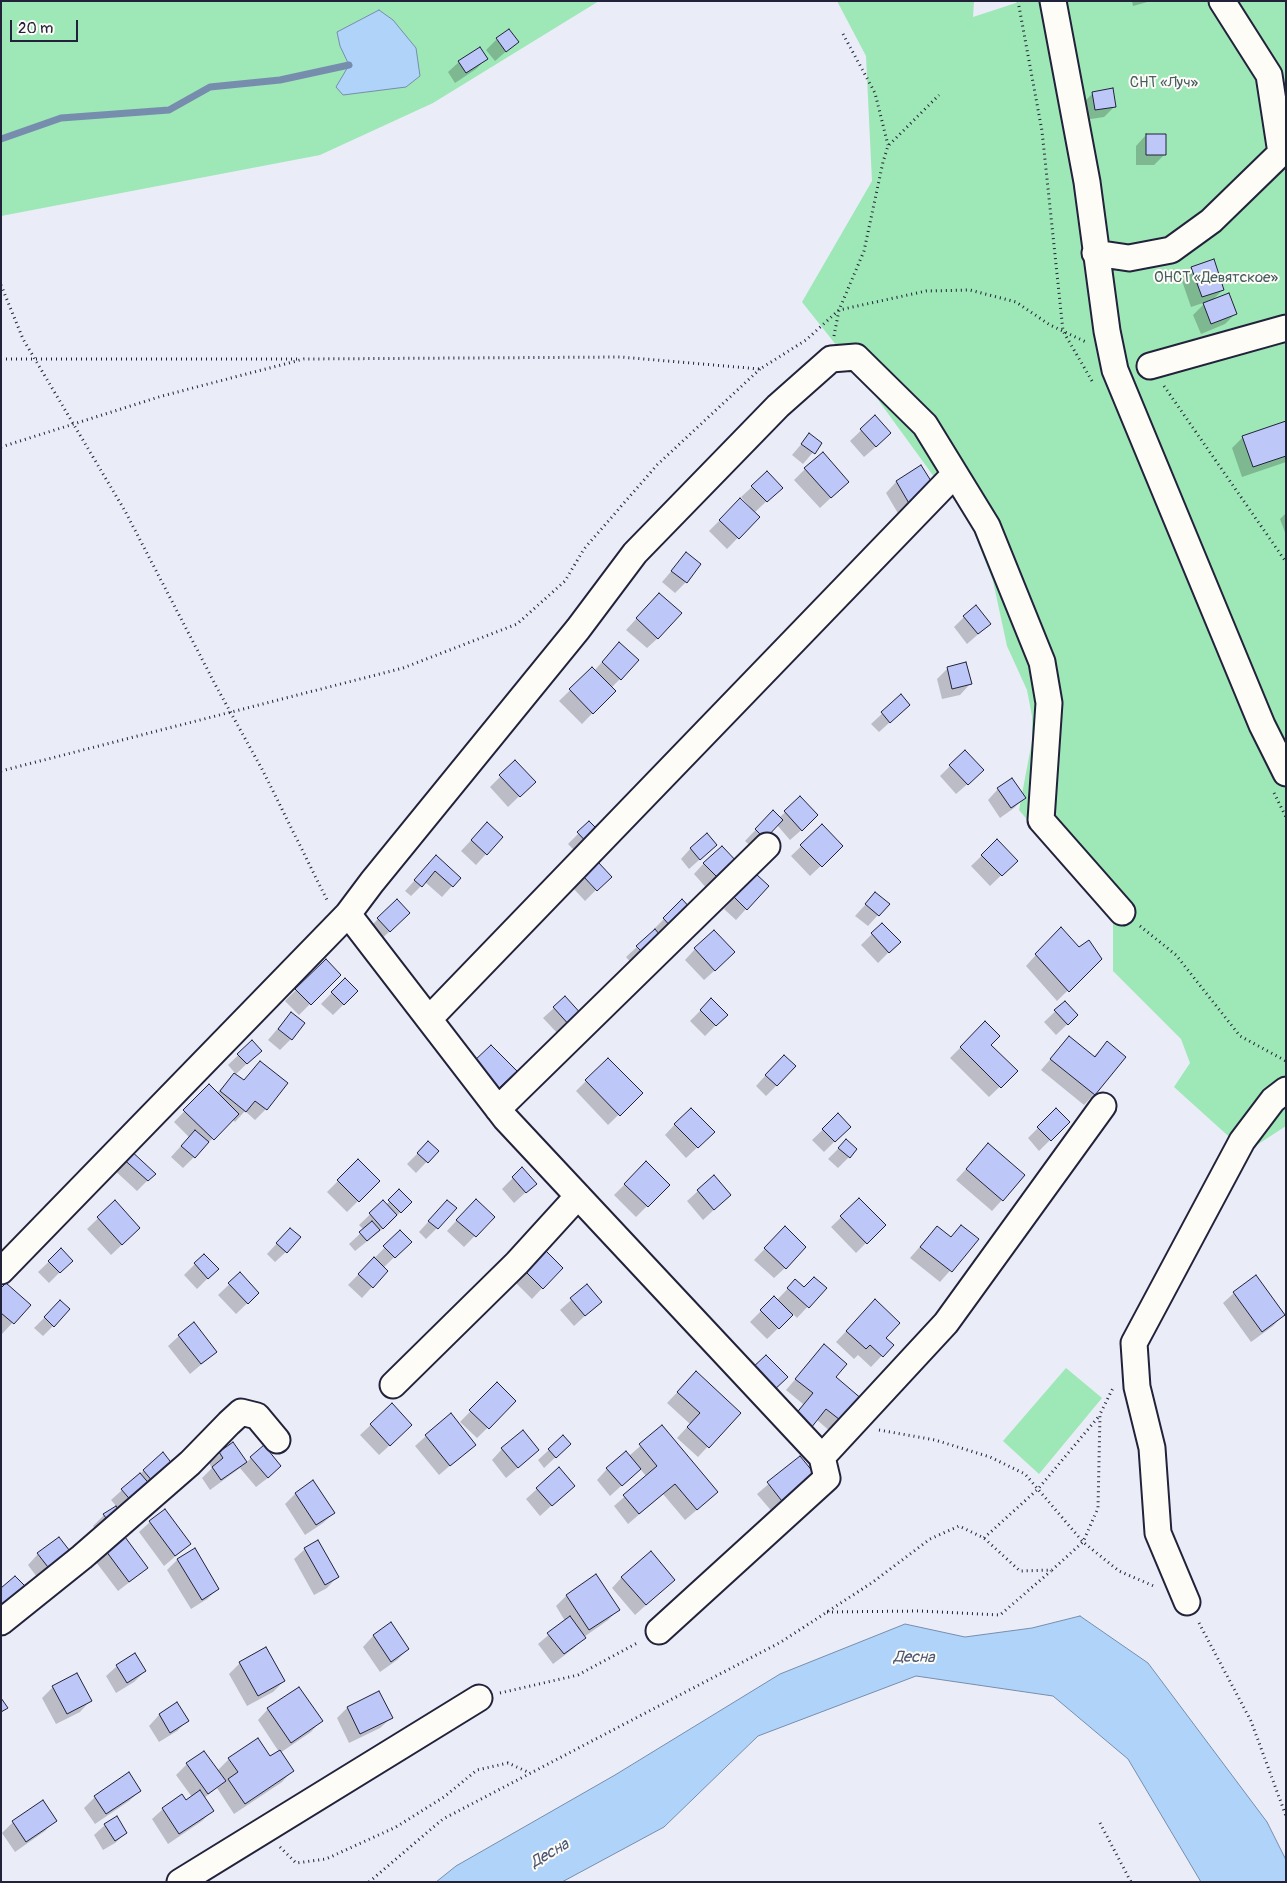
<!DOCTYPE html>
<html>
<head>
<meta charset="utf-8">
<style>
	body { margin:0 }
	#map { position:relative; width:1287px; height:1883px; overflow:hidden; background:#eaecf8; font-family:Pangolin,sans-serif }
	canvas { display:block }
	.frame { position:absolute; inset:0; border:2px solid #22223b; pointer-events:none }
	.scale { position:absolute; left:10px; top:20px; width:68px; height:22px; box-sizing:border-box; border:2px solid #22223b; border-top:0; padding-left:6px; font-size:15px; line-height:18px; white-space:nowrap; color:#22223b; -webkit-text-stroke:4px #fdfcf7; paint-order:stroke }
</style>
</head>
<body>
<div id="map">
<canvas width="1287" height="1883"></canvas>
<div class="frame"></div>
<div class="scale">20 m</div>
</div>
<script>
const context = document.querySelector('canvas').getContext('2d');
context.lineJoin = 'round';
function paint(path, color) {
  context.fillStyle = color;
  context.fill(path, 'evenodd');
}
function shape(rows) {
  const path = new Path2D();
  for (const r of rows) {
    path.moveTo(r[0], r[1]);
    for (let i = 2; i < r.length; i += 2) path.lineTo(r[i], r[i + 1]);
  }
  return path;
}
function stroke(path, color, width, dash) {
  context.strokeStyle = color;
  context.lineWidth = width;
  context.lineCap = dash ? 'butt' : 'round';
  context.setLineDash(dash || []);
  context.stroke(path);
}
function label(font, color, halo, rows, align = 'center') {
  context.font = font + ' Pangolin,sans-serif';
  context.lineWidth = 4;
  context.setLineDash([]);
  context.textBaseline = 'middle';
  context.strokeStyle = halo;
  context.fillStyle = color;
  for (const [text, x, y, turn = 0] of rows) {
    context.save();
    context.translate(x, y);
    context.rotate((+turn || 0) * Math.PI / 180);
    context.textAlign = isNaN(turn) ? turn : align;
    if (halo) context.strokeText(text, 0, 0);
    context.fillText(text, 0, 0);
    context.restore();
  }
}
paint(shape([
	[1,1,599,1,433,103,320,155,1,216],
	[837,1,974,1,973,17,1022,1,1286,1,1286,1126,1246,1152,1174,1087,1190,1063,1181,1039,1113,971,1113,922,1019,810,1032,741,1032,716,1027,690,1007,646,993,581,972,527,957,503,940,485,860,375,802,302,872,181,866,56],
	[1066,1368,1102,1398,1039,1474,1003,1441]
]), '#9ee7b6');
const water = shape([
	[379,10,393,20,416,48,420,76,406,87,343,95,336,87,349,65,340,46,337,32,379,10],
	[1080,1616,1148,1663,1267,1822,1286,1860,1286,1882,1201,1882,1128,1759,1053,1696,916,1676,758,1736,664,1827,562,1882,436,1882,456,1866,615,1775,780,1674,905,1624,965,1637,1032,1628,1080,1616]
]);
paint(water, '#b0d4f9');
stroke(water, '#778dad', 1);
paint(shape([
	[1132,1,1151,1,1133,6],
	[497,39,517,42,495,61,486,50],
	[486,59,476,69,455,83,448,72,459,62],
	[1093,93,1114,107,1104,117,1084,120,1082,104],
	[1146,135,1165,154,1154,165,1136,165,1136,146],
	[1192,268,1223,290,1210,302,1236,313,1225,324,1201,334,1193,315,1206,302,1191,307,1181,278],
	[875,417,879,444,864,457,850,441],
	[1286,422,1286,462,1242,477,1232,448,1243,437],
	[809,435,821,443,803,464,792,455],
	[920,467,934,489,899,515,886,493,896,482],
	[805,469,837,492,820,508,794,480],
	[752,487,770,498,754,513,758,517,727,549,709,531,740,500,749,508,750,507,741,497],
	[1286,513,1286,535,1280,519],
	[686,554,686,582,675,593,662,582],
	[649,605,658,638,647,648,626,630],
	[964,617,990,624,967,644,954,627],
	[609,654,620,679,611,688,614,691,582,724,559,701,592,669,594,671],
	[948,668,970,684,960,695,942,699,937,679],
	[901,696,898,715,879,732,871,724],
	[515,762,534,782,508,807,490,787],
	[950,766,971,781,956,794,940,776],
	[998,789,1024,798,1014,808,1000,818,988,800],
	[800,798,806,826,790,840,777,825,754,849,745,841,762,823,779,818],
	[589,823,601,835,580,856,568,844],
	[822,826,842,846,810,876,791,856],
	[476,835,486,854,476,865,461,851],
	[997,841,1016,861,990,886,971,866],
	[716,845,689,869,681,859,691,848],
	[436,857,452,886,442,897,425,882,411,896,405,891],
	[704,863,727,875,709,891,694,874],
	[598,864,599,887,585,901,573,888],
	[745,886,746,909,736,920,724,909],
	[875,894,888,904,868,926,855,916],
	[682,901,663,940,634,966,626,957,654,931,653,930],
	[378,919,398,924,379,941,368,929],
	[882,924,899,942,878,963,861,945],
	[1050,939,1079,949,1100,959,1057,1001,1026,966],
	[695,949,723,963,704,980,685,960],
	[326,960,339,975,299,1015,285,1001],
	[345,979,357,991,333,1015,321,1004],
	[711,1000,726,1015,705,1036,690,1021],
	[1065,1002,1077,1015,1056,1035,1044,1022],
	[554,1008,581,1016,560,1036,543,1018],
	[291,1013,291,1039,280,1050,268,1040],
	[985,1023,989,1045,1016,1071,989,1097,950,1058],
	[1069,1038,1093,1057,1107,1043,1094,1094,1084,1105,1041,1070],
	[252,1042,260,1051,235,1075,243,1081,260,1062,266,1109,255,1120,245,1111,235,1122,232,1119,183,1168,171,1157,189,1137,174,1122,209,1086,217,1093,235,1073,228,1065],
	[608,1059,641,1093,608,1125,576,1091],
	[773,1067,777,1085,766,1096,756,1086],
	[1056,1110,1068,1122,1039,1151,1028,1138],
	[838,1115,849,1127,824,1152,812,1140],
	[675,1124,702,1143,686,1158,665,1135],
	[846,1141,856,1150,838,1168,828,1159],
	[428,1143,437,1151,416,1173,407,1164],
	[988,1145,1002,1200,992,1211,956,1180],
	[128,1150,154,1174,137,1191,111,1167],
	[358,1161,378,1181,347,1212,327,1192],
	[646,1163,668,1185,636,1217,614,1195],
	[522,1169,535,1184,514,1203,502,1189],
	[399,1191,410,1202,390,1223,355,1251,349,1244,364,1230,359,1225,383,1202,386,1205],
	[698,1191,730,1195,703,1220,687,1201],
	[859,1200,884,1225,856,1253,831,1227],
	[115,1202,128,1239,111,1255,87,1229],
	[465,1211,493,1217,464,1247,447,1231],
	[437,1212,437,1228,426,1239,419,1232],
	[937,1227,950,1238,961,1227,977,1240,940,1282,910,1258],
	[400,1232,410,1242,383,1268,372,1287,362,1298,348,1285],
	[774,1239,785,1268,774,1278,754,1260],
	[280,1240,286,1252,275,1262,267,1254],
	[61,1250,72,1260,49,1283,38,1272],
	[546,1253,561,1268,532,1299,516,1283],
	[204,1255,217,1269,197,1289,184,1275],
	[240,1274,258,1293,236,1314,218,1295],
	[795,1281,803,1288,825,1288,797,1318,793,1314,767,1339,750,1322,774,1298,777,1300],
	[587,1286,600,1302,574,1326,560,1310],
	[1,1289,29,1305,2,1334,1,1333],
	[1234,1293,1283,1315,1273,1326,1251,1342,1223,1303],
	[50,1312,53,1326,43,1336,34,1328],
	[864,1312,884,1338,892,1345,871,1367,858,1355,854,1359,836,1342],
	[179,1336,216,1352,190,1374,168,1346],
	[824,1346,834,1377,862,1400,832,1433,816,1419,785,1426,803,1404,786,1390],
	[686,1383,739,1413,698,1457,677,1438,690,1424,667,1403],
	[497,1384,515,1401,477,1438,460,1422],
	[392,1405,400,1436,379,1455,360,1435],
	[662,1427,705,1503,685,1520,663,1494,628,1524,614,1506,647,1477,640,1469,610,1496,597,1480,607,1469,629,1456],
	[426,1436,474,1445,439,1475,415,1446],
	[563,1437,559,1454,544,1468,538,1460],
	[233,1443,246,1463,251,1458,269,1477,256,1487,240,1468,210,1490,202,1478,212,1468,209,1463],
	[502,1449,527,1460,506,1478,492,1460],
	[162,1454,172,1465,98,1532,93,1526,104,1515,117,1507,111,1500],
	[799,1458,816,1478,774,1514,757,1494],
	[559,1469,562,1496,540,1516,526,1499],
	[313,1482,334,1513,323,1523,305,1535,285,1504,295,1494],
	[150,1522,190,1544,164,1566,139,1532],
	[305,1549,337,1577,327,1588,314,1595,294,1559],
	[107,1552,146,1568,135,1578,118,1591,96,1562],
	[38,1554,71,1554,40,1581,28,1565],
	[177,1560,218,1589,207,1599,191,1609,167,1570],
	[596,1576,619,1609,608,1620,584,1637,574,1648,553,1664,538,1644,565,1621,556,1606,566,1596],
	[622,1577,674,1580,635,1615,612,1588],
	[390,1624,408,1649,397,1660,380,1672,363,1647,373,1636],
	[266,1649,284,1681,273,1692,247,1706,229,1674,240,1663],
	[117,1666,145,1671,134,1682,116,1693,106,1676],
	[53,1687,90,1701,80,1712,56,1724,42,1698],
	[177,1704,187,1721,177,1731,159,1742,149,1726,159,1715],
	[347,1708,391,1718,380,1728,349,1743,337,1718],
	[268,1709,321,1721,311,1732,280,1753,292,1771,282,1782,234,1814,217,1788,204,1798,213,1810,202,1821,168,1844,152,1819,163,1809,185,1802,192,1797,176,1775,187,1764,203,1752,217,1771,229,1759,269,1758,279,1752,258,1720],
	[140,1791,129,1801,95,1824,84,1808,95,1797],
	[43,1802,55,1820,45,1831,15,1852,2,1833,13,1822],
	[105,1825,126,1833,115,1843,103,1850,94,1835]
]), '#0003');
stroke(shape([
	[1,139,61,118,169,110,210,87,280,80,349,65]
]), '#778dad', 7);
const building = shape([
	[509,29,519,42,506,52,496,38,509,29],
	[480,47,488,59,466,73,458,61,480,47],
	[1113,88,1116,107,1095,110,1092,92,1113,88],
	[1146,134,1166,134,1166,155,1146,155,1146,134],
	[1214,259,1224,290,1202,297,1191,267,1214,259],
	[1229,293,1237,314,1211,324,1203,303,1229,293],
	[875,415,891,433,876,447,860,429,875,415],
	[1286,421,1286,456,1253,467,1242,436,1286,421],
	[809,433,822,443,815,454,801,444,809,433],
	[823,452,849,482,831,498,804,468,823,452],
	[921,465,936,489,910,505,896,481,921,465],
	[767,471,783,488,767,502,751,486,767,471],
	[740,498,760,517,739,539,719,520,740,498],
	[686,552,701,564,687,583,671,571,686,552],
	[659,593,682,613,658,639,636,618,659,593],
	[976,605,991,624,978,634,963,616,976,605],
	[619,642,639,660,621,680,602,662,619,642],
	[966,662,972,684,952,689,947,667,966,662],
	[592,667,616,691,593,714,569,689,592,667],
	[901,694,910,705,890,723,881,712,901,694],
	[965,750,984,770,968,785,949,765,965,750],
	[515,760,536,782,520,797,499,775,515,760],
	[1012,778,1026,798,1011,808,997,788,1012,778],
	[800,796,818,815,802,831,784,811,800,796],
	[773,810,783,820,765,839,755,829,773,810],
	[589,821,603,835,591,847,577,832,589,821],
	[487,822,503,837,487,855,471,840,487,822],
	[822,824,843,846,822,867,800,845,822,824],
	[707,833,717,845,700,860,690,848,707,833],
	[997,839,1018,861,1002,876,981,855,997,839],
	[722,846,739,864,721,881,703,863,722,846],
	[436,855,461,878,453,887,435,871,422,887,414,880,436,855],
	[598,862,612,877,597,891,583,876,598,862],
	[756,874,769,886,747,910,734,897,756,874],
	[875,892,890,904,879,916,865,904,875,892],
	[397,899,410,913,390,932,377,918,397,899],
	[682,899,692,910,673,929,663,918,682,899],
	[882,923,901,942,889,953,871,933,882,923],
	[1061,927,1079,947,1089,940,1102,959,1069,992,1035,954,1061,927],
	[655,929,664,940,646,956,636,946,655,929],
	[714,930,735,952,715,971,694,948,714,930],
	[326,959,341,975,311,1005,295,989,326,959],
	[345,978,358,991,344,1005,331,992,345,978],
	[565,996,583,1016,571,1027,553,1007,565,996],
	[711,998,728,1015,716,1026,700,1010,711,998],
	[1065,1001,1078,1015,1068,1025,1054,1010,1065,1001],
	[291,1012,305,1023,292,1040,278,1029,291,1012],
	[985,1021,1000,1036,991,1045,1018,1071,1001,1088,960,1047,985,1021],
	[1069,1036,1095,1057,1107,1041,1126,1057,1095,1095,1050,1059,1069,1036],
	[252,1040,262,1051,247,1064,237,1054,252,1040],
	[491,1045,517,1071,499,1088,473,1062,491,1045],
	[784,1055,796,1066,777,1086,765,1075,784,1055],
	[608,1058,643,1093,620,1116,585,1080,608,1058],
	[260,1061,288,1083,267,1110,255,1101,246,1112,220,1091,234,1073,244,1080,260,1061],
	[209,1084,239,1114,214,1140,183,1110,209,1084],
	[691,1108,715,1132,698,1148,674,1124,691,1108],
	[1056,1108,1070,1122,1051,1141,1037,1127,1056,1108],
	[838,1113,851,1127,835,1142,822,1129,838,1113],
	[195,1130,209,1142,195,1158,181,1146,195,1130],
	[846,1139,857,1149,850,1158,838,1148,846,1139],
	[428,1141,439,1151,428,1163,417,1153,428,1141],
	[988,1143,1025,1175,1003,1201,966,1169,988,1143],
	[128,1148,156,1174,148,1181,120,1156,128,1148],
	[358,1159,380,1181,359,1202,337,1180,358,1159],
	[646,1161,670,1185,648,1207,624,1184,646,1161],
	[522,1167,537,1184,526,1193,512,1177,522,1167],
	[714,1175,731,1195,714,1210,697,1190,714,1175],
	[399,1189,412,1202,401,1213,388,1200,399,1189],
	[859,1198,886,1225,867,1244,840,1216,859,1198],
	[476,1199,495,1217,476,1237,456,1220,476,1199],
	[115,1200,140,1228,122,1245,97,1217,115,1200],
	[383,1200,397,1215,383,1229,369,1213,383,1200],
	[447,1200,457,1208,438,1229,428,1221,447,1200],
	[372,1221,380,1230,367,1241,359,1232,372,1221],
	[961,1225,979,1239,952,1272,920,1247,937,1226,951,1237,961,1225],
	[785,1226,806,1247,786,1269,764,1248,785,1226],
	[290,1228,301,1237,287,1253,276,1243,290,1228],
	[400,1230,412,1242,395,1258,383,1246,400,1230],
	[61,1248,73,1261,60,1273,48,1261,61,1248],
	[546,1251,563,1268,543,1289,526,1272,546,1251],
	[204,1254,219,1269,208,1279,194,1263,204,1254],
	[374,1257,388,1271,373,1288,358,1274,374,1257],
	[240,1272,259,1293,248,1304,228,1283,240,1272],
	[1256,1275,1285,1315,1262,1332,1233,1292,1256,1275],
	[814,1277,827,1288,809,1308,787,1288,795,1279,804,1287,814,1277],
	[6,1283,31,1305,14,1324,1,1313,1,1288,6,1283],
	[587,1284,602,1302,585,1316,570,1298,587,1284],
	[774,1296,793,1315,779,1329,760,1310,774,1296],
	[875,1299,900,1323,886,1338,894,1345,883,1357,870,1345,866,1349,846,1331,875,1299],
	[60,1300,70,1309,54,1327,44,1317,60,1300],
	[194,1322,217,1352,201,1364,178,1335,194,1322],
	[824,1344,847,1364,836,1377,863,1400,844,1423,826,1409,811,1428,795,1415,813,1393,795,1379,824,1344],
	[766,1355,788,1377,772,1392,750,1370,766,1355],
	[696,1371,741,1413,709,1448,687,1427,700,1413,677,1392,696,1371],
	[497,1382,516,1401,489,1429,469,1410,497,1382],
	[392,1403,412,1425,390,1446,370,1424,392,1403],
	[451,1413,476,1445,450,1466,425,1435,451,1413],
	[662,1425,718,1492,697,1510,675,1484,639,1514,623,1495,657,1466,639,1444,662,1425],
	[523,1430,539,1450,518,1468,501,1448,523,1430],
	[563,1435,571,1444,556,1458,548,1449,563,1435],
	[233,1442,247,1462,221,1480,212,1467,223,1458,219,1452,233,1442],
	[264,1445,281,1466,268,1478,250,1457,264,1445],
	[626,1451,641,1469,622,1486,606,1468,626,1451],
	[163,1452,173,1465,153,1482,143,1470,163,1452],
	[800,1456,818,1478,785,1505,767,1482,800,1456],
	[559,1467,575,1486,552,1506,536,1488,559,1467],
	[140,1473,152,1487,133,1503,121,1489,140,1473],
	[313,1480,335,1513,316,1525,295,1493,313,1480],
	[116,1506,121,1514,109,1522,103,1514,116,1506],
	[165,1509,191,1544,175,1556,149,1521,165,1509],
	[59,1537,73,1555,51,1571,37,1553,59,1537],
	[125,1537,148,1568,129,1582,106,1551,125,1537],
	[318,1540,339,1577,325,1585,304,1548,318,1540],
	[195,1548,219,1589,202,1600,177,1559,195,1548],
	[651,1551,675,1580,646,1605,621,1577,651,1551],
	[596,1574,620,1610,589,1630,566,1595,596,1574],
	[15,1576,30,1591,1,1609,1,1588,15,1576],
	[570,1616,586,1638,564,1654,547,1633,570,1616],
	[391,1622,409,1649,391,1662,373,1635,391,1622],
	[266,1647,285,1681,258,1696,239,1662,266,1647],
	[135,1653,146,1671,127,1683,116,1665,135,1653],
	[77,1673,92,1701,67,1714,52,1686,77,1673],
	[299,1687,323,1721,291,1743,267,1708,299,1687],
	[379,1691,393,1718,360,1734,347,1707,379,1691],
	[1,1698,8,1708,1,1712,1,1698],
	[177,1702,189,1721,170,1733,159,1714,177,1702],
	[258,1738,270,1756,280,1750,294,1771,245,1804,228,1779,238,1772,228,1758,258,1738],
	[204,1751,226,1781,208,1794,186,1763,204,1751],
	[129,1772,141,1791,106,1814,94,1796,129,1772],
	[200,1790,214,1811,179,1834,162,1808,182,1794,186,1800,200,1790],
	[43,1800,57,1821,26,1842,12,1821,43,1800],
	[117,1816,127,1833,115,1841,104,1824,117,1816]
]);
paint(building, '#bdc8f9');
stroke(building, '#22223b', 1);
const minor = shape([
	[1053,1,1087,182,1107,331,1115,370,1262,725,1286,773],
	[1222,1,1269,75,1281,153],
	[1095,253,1129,258,1171,250,1211,221,1281,153,1286,147],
	[1150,366,1286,328],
	[348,914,372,882,578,629,635,553,778,406,831,359,856,357,925,425,987,526,1042,662,1049,703,1041,820,1122,912],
	[429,1019,955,474],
	[498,1109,767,846],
	[1,1271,348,914,505,1118,822,1457,946,1323,1103,1106],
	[393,1385,517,1263,578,1196],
	[1187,1602,1158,1533,1152,1448,1137,1387,1134,1343,1242,1141,1273,1100,1286,1090],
	[1,1622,82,1557,190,1463,229,1423,241,1412,257,1416,277,1440],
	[659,1631,827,1478,822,1457],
	[180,1882,479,1698]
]);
stroke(minor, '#22223b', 29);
stroke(shape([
	[1018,1,1042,131,1063,331,1092,381],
	[843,34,875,93,888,145],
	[1,285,23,339,125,511,216,686,263,771,328,902],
	[834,336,839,310,864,251,883,162,888,146,939,95],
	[1,359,298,359],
	[1164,386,1286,562],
	[1,447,162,396,304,359,621,357,760,369,806,340,839,310,926,291,970,290,1016,302,1050,325,1086,342],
	[1,771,403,668,517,624,565,581,584,549,657,465,760,369],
	[1274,793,1286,817],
	[1140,926,1176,955,1240,1036,1286,1061],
	[879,1430,935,1440,990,1457,1025,1474,1083,1542,1119,1571,1156,1587],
	[984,1538,1038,1489,1100,1415],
	[827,1612,920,1611,1000,1615,1051,1571],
	[1199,1623,1251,1721,1286,1816],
	[500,1693,578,1675,639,1642],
	[1100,1823,1131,1882],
	[280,1847,296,1863,326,1859,396,1827,444,1797,477,1770,508,1763,530,1773],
	[369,1882,443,1819,781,1642,873,1582,930,1539,959,1526,984,1538,1020,1571,1052,1570,1083,1542,1098,1508,1100,1414,1113,1388]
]), '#22223b', 3, [1, 4]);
stroke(minor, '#fdfcf7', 25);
label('15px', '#475d60', '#fdfcf7', [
	["СНТ «Луч»",1164,83],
	["ОНСТ «Девятское»",1216,278]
]);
label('italic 16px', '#4d5774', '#fdfcf7', [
	["Десна",914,1658,1],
	["Десна",550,1854,-30]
]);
</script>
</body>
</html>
